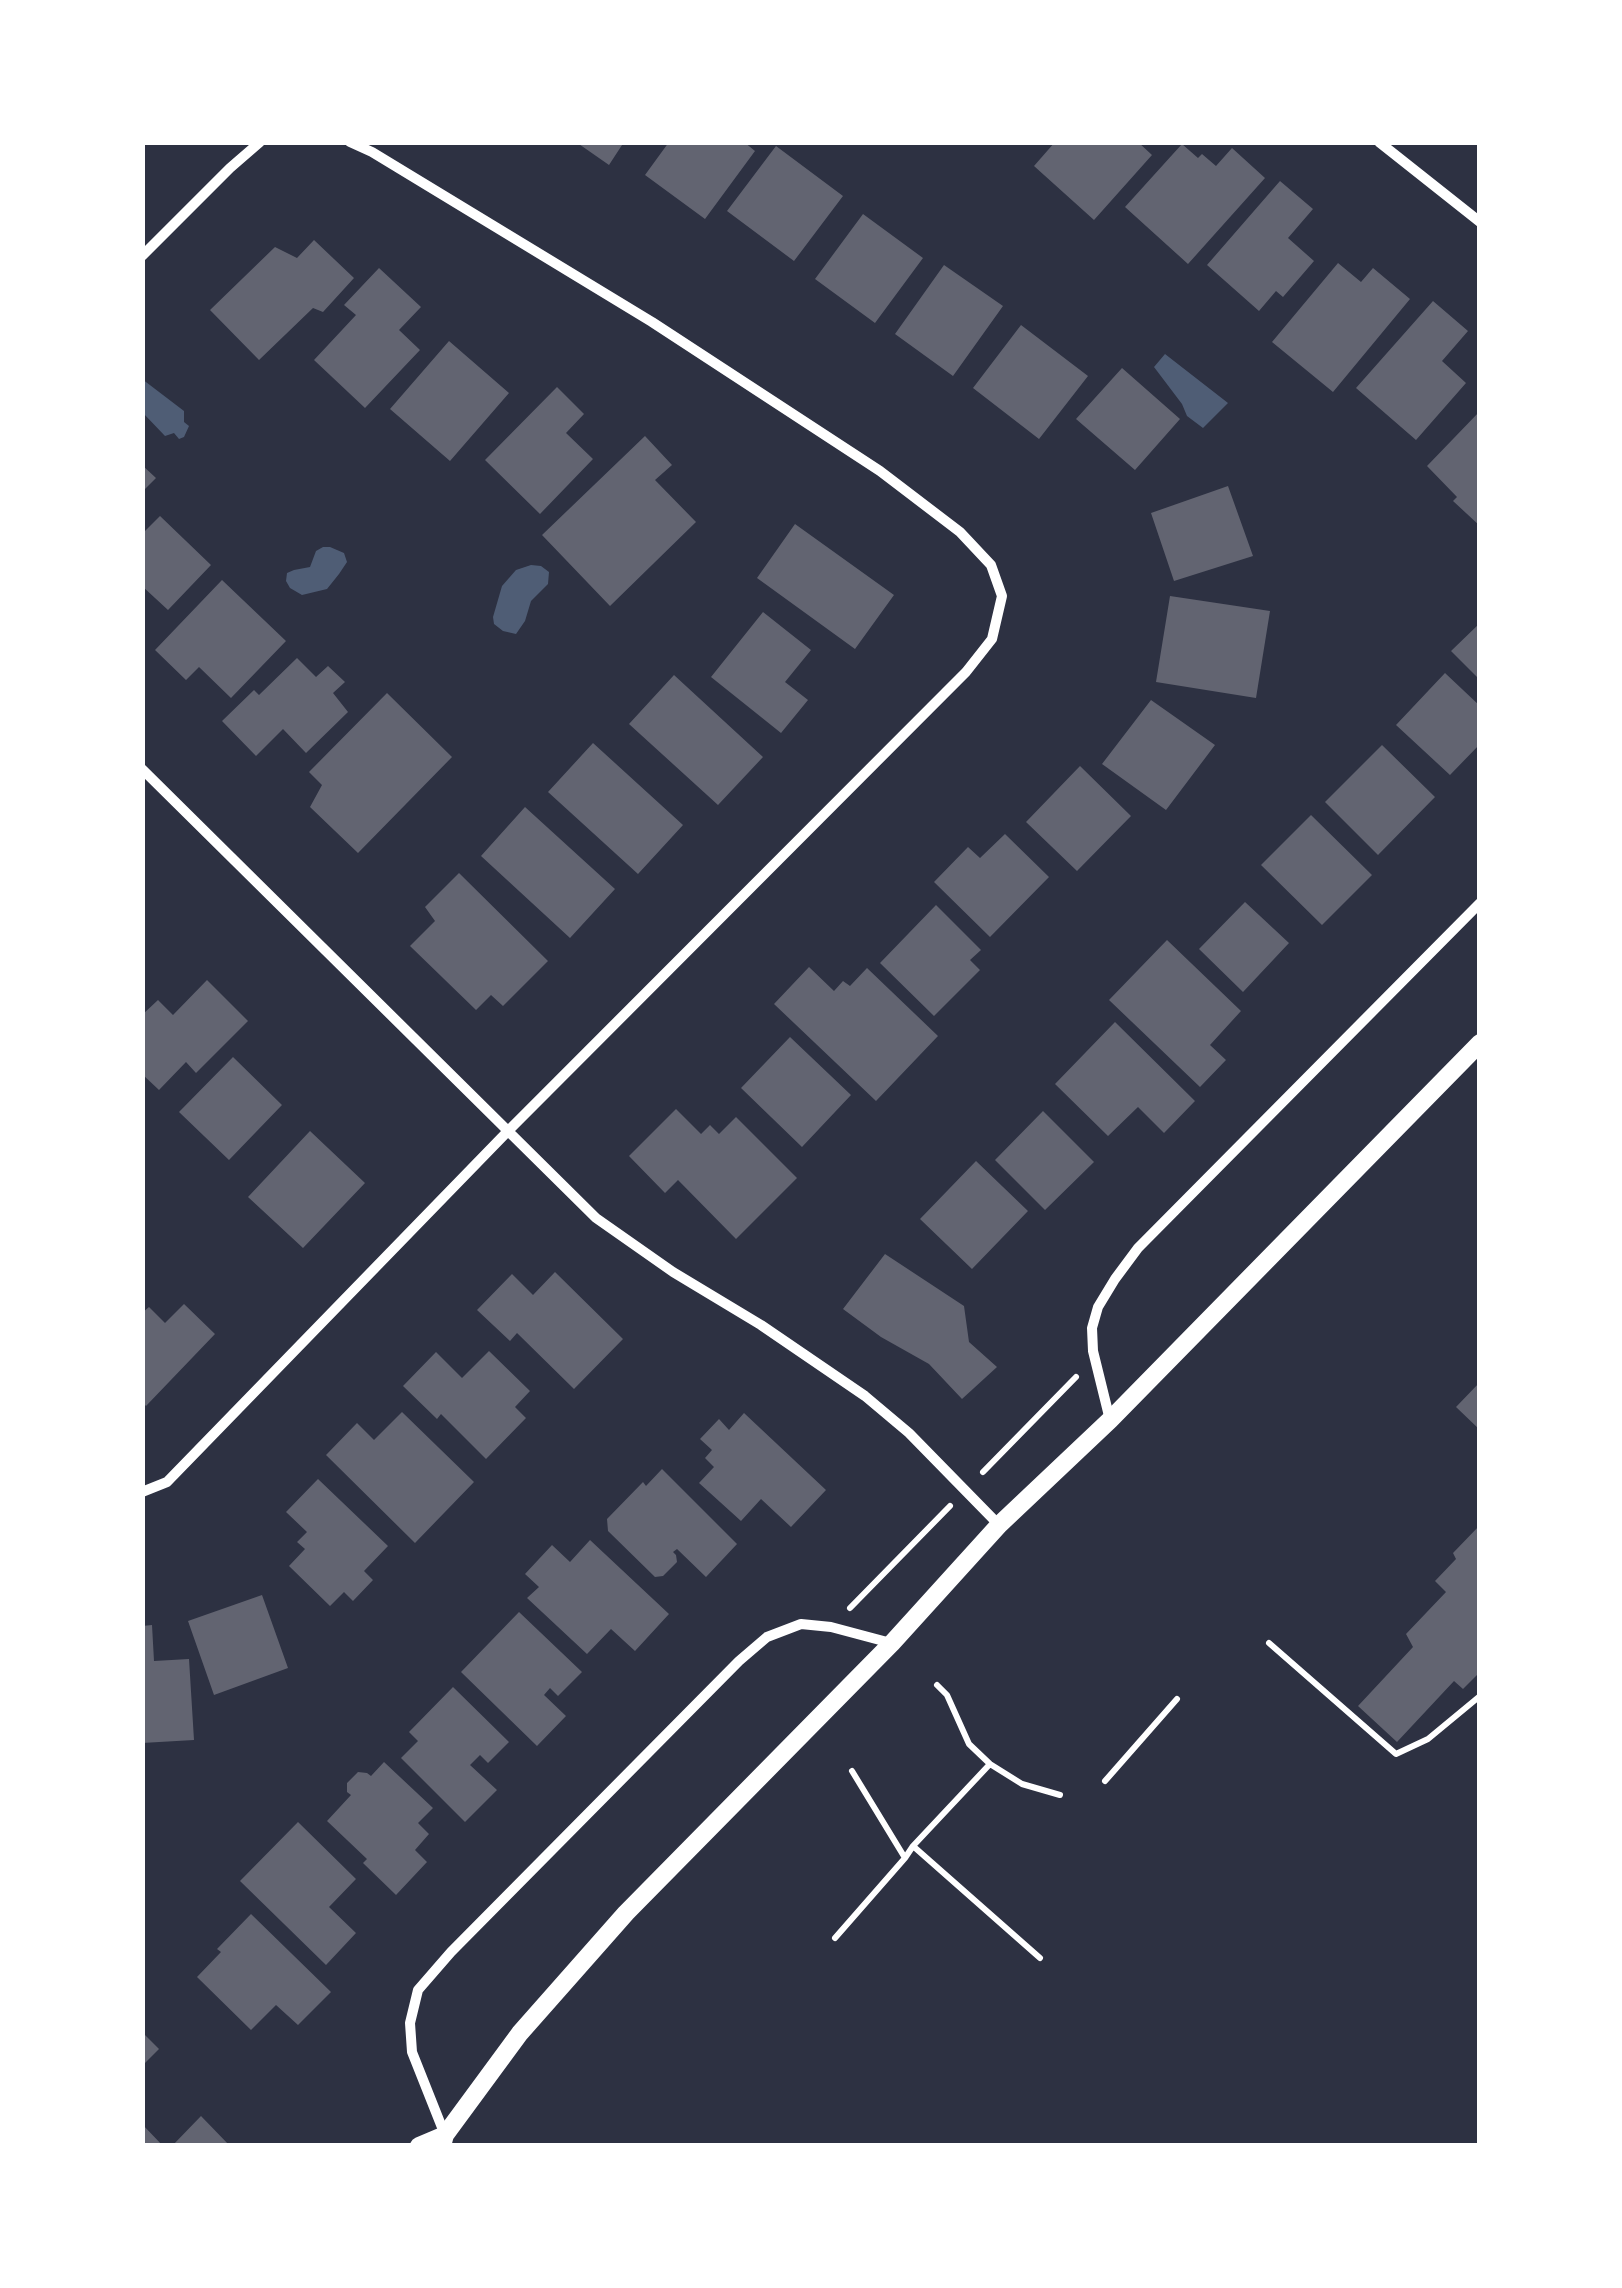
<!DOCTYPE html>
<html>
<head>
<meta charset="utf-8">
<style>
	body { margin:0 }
	#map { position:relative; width:1622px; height:2288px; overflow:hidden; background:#2d3142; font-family:"PT Sans",sans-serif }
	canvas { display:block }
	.frame { position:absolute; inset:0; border:145px solid #fff; pointer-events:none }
</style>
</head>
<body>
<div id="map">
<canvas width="1622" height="2288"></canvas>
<div class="frame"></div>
</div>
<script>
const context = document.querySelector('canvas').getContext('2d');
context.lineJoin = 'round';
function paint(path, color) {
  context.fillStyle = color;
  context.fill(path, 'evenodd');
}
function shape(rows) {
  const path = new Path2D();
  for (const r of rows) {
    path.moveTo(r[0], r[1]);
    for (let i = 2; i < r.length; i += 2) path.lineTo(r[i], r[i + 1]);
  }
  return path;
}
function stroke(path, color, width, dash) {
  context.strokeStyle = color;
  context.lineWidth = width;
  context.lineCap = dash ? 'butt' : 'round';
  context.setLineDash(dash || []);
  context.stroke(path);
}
paint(shape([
	[1165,354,1228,403,1203,428,1187,416,1182,404,1154,367],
	[142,379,184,411,184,422,189,426,184,437,179,439,174,433,165,436,143,413],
	[323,547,330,547,344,553,347,562,339,574,327,589,302,595,290,588,286,581,287,573,294,570,310,567,316,551],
	[531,565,541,566,549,572,548,584,531,601,525,621,516,634,503,631,494,624,493,617,502,586,516,570]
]), '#4f5d75');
paint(shape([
	[576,142,624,142,609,165],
	[669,142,744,142,755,151,705,219,645,175],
	[1055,142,1138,142,1152,155,1094,220,1034,166],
	[1182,144,1198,158,1202,154,1216,166,1232,148,1265,178,1188,264,1125,207],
	[776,146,843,196,794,261,727,211],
	[1280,181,1313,209,1288,238,1314,261,1283,297,1276,291,1259,311,1207,265],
	[863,214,923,258,875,323,815,279],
	[314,240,354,278,323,312,313,308,259,360,210,310,275,247,297,258],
	[1338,263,1361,282,1373,268,1410,299,1333,392,1272,342],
	[944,265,1003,306,953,376,895,334],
	[379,268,421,307,399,330,420,350,365,408,314,360,356,315,344,305],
	[1433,301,1468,331,1442,361,1466,383,1416,440,1356,388],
	[1021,325,1088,376,1039,439,973,388],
	[449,341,509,393,450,461,390,409],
	[1122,368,1180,419,1135,470,1076,419],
	[557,387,584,414,566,433,593,459,540,514,485,460],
	[1480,411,1480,526,1453,501,1457,497,1427,466],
	[645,436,672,465,655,480,696,522,610,606,542,535],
	[142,465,156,478,142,492],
	[1228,486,1253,556,1174,581,1151,513],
	[160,516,211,565,168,610,142,586,142,534],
	[795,524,894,595,855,649,757,578],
	[222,580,286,641,231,698,199,667,186,680,155,650],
	[1170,596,1270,611,1256,698,1156,682],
	[763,612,811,650,785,682,808,700,781,733,711,677],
	[1480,623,1480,680,1451,651],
	[297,658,316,677,328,666,345,682,333,693,348,712,306,753,283,729,256,756,222,721,254,690,259,695],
	[1445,673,1480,706,1480,744,1450,775,1396,725],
	[674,675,763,757,718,805,629,724],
	[387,693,452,757,358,853,310,807,322,785,309,772],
	[1151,700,1215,745,1166,810,1102,764],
	[593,743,683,825,638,874,548,792],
	[1382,745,1435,797,1378,855,1325,802],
	[1080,766,1131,816,1077,871,1026,822],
	[525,807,615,889,570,938,481,856],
	[1311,815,1372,875,1322,925,1261,865],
	[1005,834,1049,877,990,937,934,882,968,847,980,858],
	[459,873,548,961,503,1006,491,995,476,1010,410,946,435,921,425,907],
	[1245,902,1289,943,1243,992,1199,949],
	[936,905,981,950,970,960,980,970,934,1016,880,963],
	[1167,940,1241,1011,1210,1045,1226,1060,1200,1087,1109,1000],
	[809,967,834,991,843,981,850,986,867,968,938,1036,876,1101,774,1004],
	[207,980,248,1021,196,1073,186,1062,159,1090,142,1074,142,1015,158,1000,173,1015],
	[1115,1022,1195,1101,1164,1133,1138,1107,1108,1136,1055,1084],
	[790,1037,851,1095,802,1147,741,1088],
	[233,1057,282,1105,229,1160,179,1112],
	[676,1109,701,1134,710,1125,719,1134,736,1117,797,1178,736,1239,678,1180,665,1193,629,1156],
	[1043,1111,1094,1162,1045,1210,995,1160],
	[310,1131,365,1183,303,1248,248,1197],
	[976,1161,1028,1211,972,1269,920,1219],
	[885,1254,964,1306,969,1342,997,1367,962,1399,929,1364,881,1337,843,1309],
	[555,1272,623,1339,574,1389,517,1333,510,1341,477,1310,512,1274,533,1295],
	[184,1304,215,1334,146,1406,142,1402,142,1313,149,1307,165,1323],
	[489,1351,530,1391,515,1407,526,1418,486,1459,441,1414,437,1419,403,1386,436,1352,462,1378],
	[1480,1382,1480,1430,1456,1407],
	[402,1412,474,1482,415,1543,326,1455,357,1423,374,1440],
	[744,1413,826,1490,791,1527,761,1499,741,1521,699,1483,714,1467,705,1458,712,1450,700,1439,719,1419,729,1430],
	[662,1469,737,1544,706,1577,677,1549,673,1552,676,1555,677,1562,663,1576,655,1577,608,1531,607,1519,643,1482,646,1486],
	[318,1479,388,1546,364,1571,373,1580,353,1601,344,1592,330,1606,289,1566,305,1549,297,1542,307,1532,286,1512],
	[1480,1525,1480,1672,1463,1689,1454,1681,1397,1742,1358,1706,1413,1647,1406,1634,1446,1592,1435,1581,1456,1559,1453,1553],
	[590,1540,669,1614,635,1651,611,1629,587,1654,527,1598,539,1587,525,1574,552,1545,570,1562],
	[262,1595,288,1668,214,1695,188,1621],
	[519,1612,582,1672,558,1696,550,1688,544,1695,566,1716,537,1746,461,1672],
	[152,1625,154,1661,189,1659,194,1740,142,1743,142,1626],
	[453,1687,509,1742,488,1763,480,1755,470,1765,497,1790,465,1822,401,1758,418,1741,409,1732],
	[384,1762,433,1808,418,1823,429,1834,415,1850,427,1862,396,1895,363,1863,367,1859,327,1821,351,1795,347,1792,347,1783,358,1772,367,1773,371,1776],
	[298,1822,356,1879,329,1907,356,1933,326,1965,240,1881],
	[251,1914,331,1992,298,2025,276,2005,251,2030,197,1977,221,1952,217,1949],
	[142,2032,159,2049,142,2066],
	[201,2116,230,2146,172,2146],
	[142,2124,163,2146,142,2146]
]), '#626471');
stroke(shape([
	[983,1472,1076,1377],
	[850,1608,950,1506],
	[1269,1643,1396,1754,1428,1739,1480,1696],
	[937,1685,947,1695,969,1744,990,1764,1022,1784,1060,1795],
	[1105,1781,1177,1699],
	[913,1846,1040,1958],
	[905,1858,913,1846,990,1764],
	[835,1938,905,1858,852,1771]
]), '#fff', 6);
stroke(shape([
	[1379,142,1480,222],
	[142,256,230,168,260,142],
	[142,769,596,1218,673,1272,761,1325,865,1396,909,1433,999,1525],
	[1110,1420,1093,1351,1092,1328,1098,1307,1115,1279,1138,1248,1480,903],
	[142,1492,167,1482,508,1131,966,672,992,639,1002,596,991,565,960,532,880,471,652,322,372,152,350,142],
	[445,2135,412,2052,410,2023,418,1990,451,1952,739,1661,767,1637,801,1624,831,1627,891,1643]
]), '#fff', 10);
stroke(shape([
	[419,2146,445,2135],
	[442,2146,445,2135,520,2033,626,1913,892,1643,999,1525,1110,1420,1480,1043]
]), '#fff', 18);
</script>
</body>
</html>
